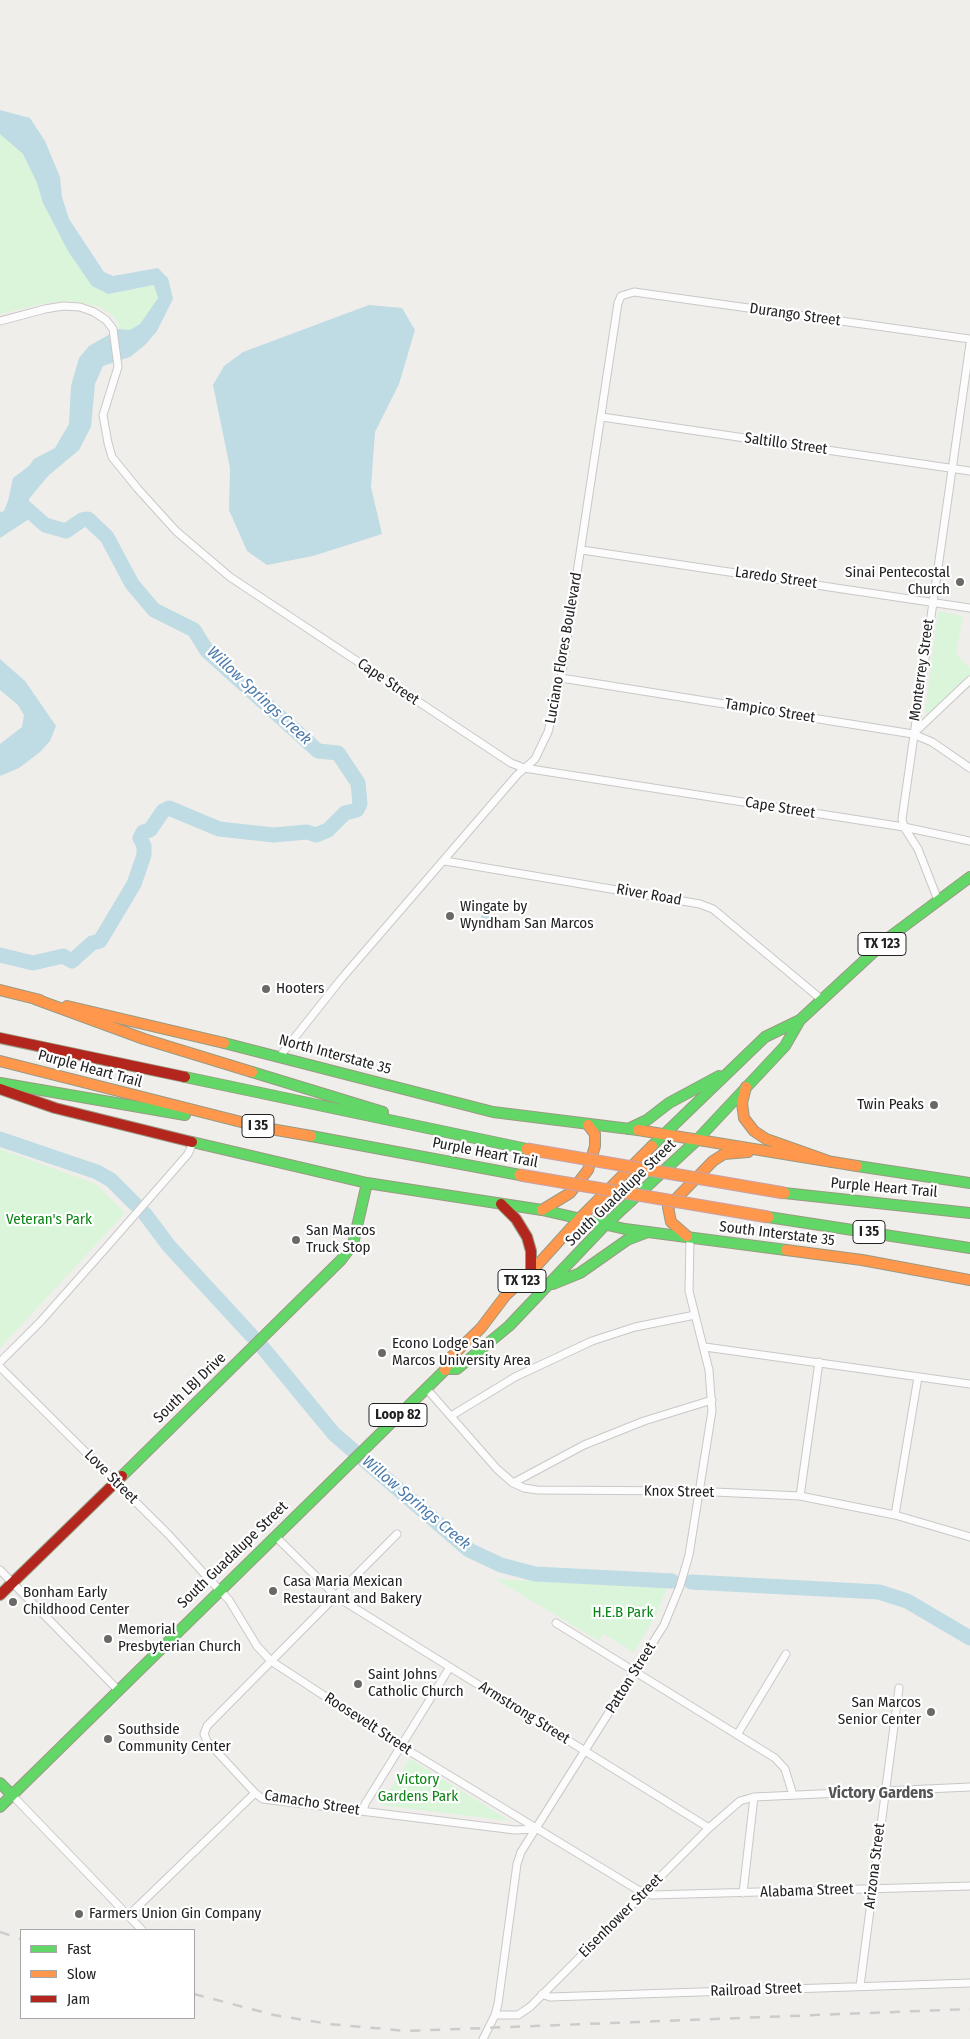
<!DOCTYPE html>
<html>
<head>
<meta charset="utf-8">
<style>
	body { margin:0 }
	#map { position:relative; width:970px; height:2039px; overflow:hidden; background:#f0eeeb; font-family:"Fira Sans Condensed",sans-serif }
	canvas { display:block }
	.legend { position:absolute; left:20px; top:1929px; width:175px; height:90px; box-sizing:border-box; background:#fff; border:1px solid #a7a7a7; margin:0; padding:6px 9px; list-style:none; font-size:15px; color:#222 }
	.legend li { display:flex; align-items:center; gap:10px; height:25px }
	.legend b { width:25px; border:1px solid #a7a7a7 }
</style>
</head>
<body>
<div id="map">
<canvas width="970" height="2039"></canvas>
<ul class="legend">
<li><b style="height:6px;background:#63d668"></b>Fast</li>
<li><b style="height:6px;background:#ff974d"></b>Slow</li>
<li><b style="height:6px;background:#b3261e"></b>Jam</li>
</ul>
</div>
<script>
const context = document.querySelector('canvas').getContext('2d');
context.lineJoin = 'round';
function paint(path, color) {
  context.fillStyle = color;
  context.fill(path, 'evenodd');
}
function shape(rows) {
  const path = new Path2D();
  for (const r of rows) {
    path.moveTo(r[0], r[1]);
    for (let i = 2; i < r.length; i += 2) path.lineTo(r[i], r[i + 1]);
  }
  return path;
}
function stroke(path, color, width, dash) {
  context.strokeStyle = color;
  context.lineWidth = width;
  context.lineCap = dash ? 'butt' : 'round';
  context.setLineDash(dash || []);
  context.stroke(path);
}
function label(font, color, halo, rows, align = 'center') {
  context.font = font + ' "Fira Sans Condensed",sans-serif';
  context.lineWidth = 4.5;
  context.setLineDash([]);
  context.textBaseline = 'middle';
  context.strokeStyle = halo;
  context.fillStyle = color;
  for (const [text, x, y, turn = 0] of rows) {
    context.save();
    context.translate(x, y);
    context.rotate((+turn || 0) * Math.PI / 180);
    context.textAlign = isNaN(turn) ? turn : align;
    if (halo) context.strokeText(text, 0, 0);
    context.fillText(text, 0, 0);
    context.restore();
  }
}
paint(shape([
	[0,134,23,154,37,183,43,203,68,251,92,286,108,294,155,285,158,298,140,324,130,330,119,329,118,322,112,315,98,306,69,301,46,303,0,314],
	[938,611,963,616,956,654,970,668,970,674,928,715,925,712],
	[0,1149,96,1184,125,1213,0,1348],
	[495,1579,667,1588,656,1615,634,1652,603,1634,599,1641],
	[410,1759,510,1821,380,1805]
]), '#daf5da');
paint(shape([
	[0,110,30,118,45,141,60,177,62,197,69,219,104,272,113,276,158,268,168,278,173,299,157,331,145,345,130,357,103,366,95,384,91,427,79,450,48,476,29,499,29,519,0,538,0,512,4,511,8,501,13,478,29,466,34,459,55,448,69,424,71,386,79,358,89,346,119,329,130,330,140,324,158,298,154,285,108,294,92,286,68,251,43,203,37,183,23,154,0,134],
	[369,305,402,308,415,330,399,384,375,432,371,487,382,534,313,556,267,565,247,551,229,510,230,468,213,385,224,366,243,352],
	[0,659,25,681,56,726,50,741,40,752,19,768,0,776,0,744,22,727,24,715,18,705,0,690],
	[487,907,490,910,488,921,485,925,479,920]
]), '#bfdbe3');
stroke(shape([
	[0,955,33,963,63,956,72,961,92,943,100,941,134,884,144,855,144,846,140,838,143,832,150,830,163,811,169,808,219,829,274,835,307,832,316,835,328,830,345,813,357,810,360,804,358,783,338,753,318,751,207,651,194,630,154,610,132,584,107,537,88,519,82,520,66,531,45,525,18,501],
	[0,1139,97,1172,111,1180,135,1204],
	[145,1214,169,1246,252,1336],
	[263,1348,334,1434,469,1550,501,1565,535,1574,672,1581],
	[691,1582,879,1592,907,1601,970,1638]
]), '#bfdbe3', 15);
const street = shape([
	[0,321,45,309,63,306,80,307,94,312,106,320,113,329,118,367,103,415,108,443,112,457,138,489,176,531,230,577,511,763,524,768,904,827,970,841],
	[602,417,970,471],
	[582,550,970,608],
	[561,678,913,734,932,742,970,768],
	[913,734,970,680],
	[445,861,700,904,713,909,821,999],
	[938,900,918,849,904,827,902,819,970,344],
	[280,1056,342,978,517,775,535,759,548,732,561,678,618,303,621,296,634,292,970,339],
	[705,1347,970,1384],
	[0,1362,41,1321,105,1249,188,1154,193,1143],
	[0,1367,169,1535,209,1579,229,1600,257,1646,271,1661,401,1746,638,1890,652,1895,970,1886],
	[426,1388,497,1469,513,1483,524,1488,537,1490,693,1491,800,1496,895,1515,970,1537],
	[451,1416,515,1377,592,1341,635,1327,695,1315],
	[513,1483,584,1445,644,1421,712,1400],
	[800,1496,819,1362],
	[895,1515,918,1377],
	[397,1534,207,1726,204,1734,207,1741,255,1793,263,1799,515,1830,536,1829],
	[275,1536,337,1597,709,1828],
	[0,1570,117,1689],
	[556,1623,775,1758,785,1769,793,1795],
	[737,1735,786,1654],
	[12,1795,142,1930],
	[363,1811,365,1804,450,1667],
	[743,1893,754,1797],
	[128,1916,255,1793],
	[860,1986,899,1688],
	[542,1994,550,1997,970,1983],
	[495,2015,518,2015,530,2007,709,1828,740,1801,754,1797,970,1787],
	[483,2039,495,2015,498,2004,517,1864,521,1852,664,1625,680,1586,689,1555,712,1411,709,1370,689,1291,690,1238]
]);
const fast = shape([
	[224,1043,493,1112,638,1130],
	[252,1072,383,1112],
	[185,1077,527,1149],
	[0,1083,185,1115],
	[628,1129,647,1120,669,1103,719,1076],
	[311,1136,520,1175],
	[192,1142,367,1183,542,1210,625,1229,786,1250],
	[652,1146,765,1037,800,1020,891,936,970,877],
	[857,1166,970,1183],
	[784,1193,970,1213],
	[768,1217,970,1248],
	[553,1284,580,1273,627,1240,648,1232],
	[446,1369,457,1369,509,1326,605,1225,696,1141,785,1046,800,1020],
	[122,1476,341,1260,353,1244,367,1183],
	[0,1783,12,1795],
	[0,1807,445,1370]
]);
const slow = shape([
	[0,990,40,1000],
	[35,999,144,1039,252,1072],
	[67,1006,224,1043],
	[0,1061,265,1128,311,1136],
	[746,1087,742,1103,744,1118,754,1131,766,1139,831,1162],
	[638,1130,857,1166],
	[542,1210,570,1193,588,1170,595,1146,595,1134,588,1125],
	[687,1236,671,1222,668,1207,713,1161,724,1154,748,1152],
	[786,1250,862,1260,970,1280],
	[445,1370,448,1360,481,1328,506,1295,531,1272,580,1218,652,1146]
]);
const jam = shape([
	[0,1038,185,1077],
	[0,1089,55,1108,192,1142],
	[501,1204,516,1219,527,1237,531,1251,531,1272],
	[0,1595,122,1476]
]);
stroke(street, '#c9c8c7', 9);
stroke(fast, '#999a82', 12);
stroke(slow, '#999a82', 12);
stroke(jam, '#999a82', 12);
stroke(street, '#fdfcfc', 7);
stroke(fast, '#63d668', 10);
stroke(slow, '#ff974d', 10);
stroke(jam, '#b3261e', 10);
stroke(shape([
	[0,1932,21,1939],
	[194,1994,274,2015,329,2024,407,2031,970,2009]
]), '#ccc', 2.5, [10, 10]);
const slowBridge = shape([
	[527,1149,784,1193],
	[520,1175,768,1217]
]);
stroke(slowBridge, '#c5a2ac', 13, []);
stroke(slowBridge, '#ff974d', 11);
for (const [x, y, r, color] of [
	[960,582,5,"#6a6968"],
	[450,916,5,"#6a6968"],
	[266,989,5,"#6a6968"],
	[934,1105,5,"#6a6968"],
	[296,1240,5,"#6a6968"],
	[382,1353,5,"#6a6968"],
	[273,1591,5,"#6a6968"],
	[13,1602,5,"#6a6968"],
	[108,1639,5,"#6a6968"],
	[358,1684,5,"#6a6968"],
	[931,1712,5,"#6a6968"],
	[108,1739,5,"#6a6968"],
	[79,1914,5,"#6a6968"]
]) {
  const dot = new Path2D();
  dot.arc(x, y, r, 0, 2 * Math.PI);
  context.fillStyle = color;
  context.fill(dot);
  stroke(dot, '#fff', 2);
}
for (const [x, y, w] of [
	[882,944,48],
	[258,1126,32],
	[869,1232,32],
	[522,1281,48],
	[398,1415,58]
]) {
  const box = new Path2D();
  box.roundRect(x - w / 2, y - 11.5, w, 23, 4);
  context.fillStyle = '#fff';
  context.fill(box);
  stroke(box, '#222', 1);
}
label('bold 14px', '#222', null, [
	["TX 123",882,944],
	["I 35",258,1126],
	["I 35",869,1232],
	["TX 123",522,1281],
	["Loop 82",398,1415]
]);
label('15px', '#222', '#fff', [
	["Durango Street",795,315,8],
	["Saltillo Street",786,444,8],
	["Laredo Street",776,578,8],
	["Luciano Flores Boulevard",564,648,-80],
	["Monterrey Street",922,670,-82],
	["Cape Street",388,682,34],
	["Tampico Street",770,711,9],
	["Cape Street",780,808,9],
	["River Road",649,895,10],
	["North Interstate 35",335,1055,15],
	["Purple Heart Trail",90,1069,15],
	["Purple Heart Trail",485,1153,11],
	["Purple Heart Trail",884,1188,5],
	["South Guadalupe Street",621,1193,-44],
	["South Interstate 35",777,1234,7],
	["South LBJ Drive",190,1388,-44],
	["Love Street",111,1477,45],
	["Knox Street",679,1492,1],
	["South Guadalupe Street",233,1555,-44],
	["Patton Street",631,1678,-58],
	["Armstrong Street",524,1713,32],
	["Roosevelt Street",368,1724,33],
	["Camacho Street",312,1803,9],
	["Arizona Street",875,1866,-83],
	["Alabama Street",807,1891,-2],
	["Eisenhower Street",621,1916,-45],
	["Railroad Street",756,1990,-2]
]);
label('15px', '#222', '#fff', [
	["Sinai Pentecostal",950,573,"right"],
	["Church",950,590,"right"],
	["Wingate by",460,907],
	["Wyndham San Marcos",460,924],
	["Hooters",276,989],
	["Twin Peaks",924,1105,"right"],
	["San Marcos",306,1231],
	["Truck Stop",306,1248],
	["Econo Lodge San",392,1344],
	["Marcos University Area",392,1361],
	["Casa Maria Mexican",283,1582],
	["Restaurant and Bakery",283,1599],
	["Bonham Early",23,1593],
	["Childhood Center",23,1610],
	["Memorial",118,1630],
	["Presbyterian Church",118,1647],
	["Saint Johns",368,1675],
	["Catholic Church",368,1692],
	["San Marcos",921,1703,"right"],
	["Senior Center",921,1720,"right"],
	["Southside",118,1730],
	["Community Center",118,1747],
	["Farmers Union Gin Company",89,1914]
], 'left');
label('15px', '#0c8416', '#fff', [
	["Veteran's Park",49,1220],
	["H.E.B Park",623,1613],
	["Victory",418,1780],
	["Gardens Park",418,1797]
]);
label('italic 16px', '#4a7aab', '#fff', [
	["Willow Springs Creek",259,696,43],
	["Willow Springs Creek",416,1503,40]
]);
label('bold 16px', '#555', '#fff', [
	["Victory Gardens",881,1794]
]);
</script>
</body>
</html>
